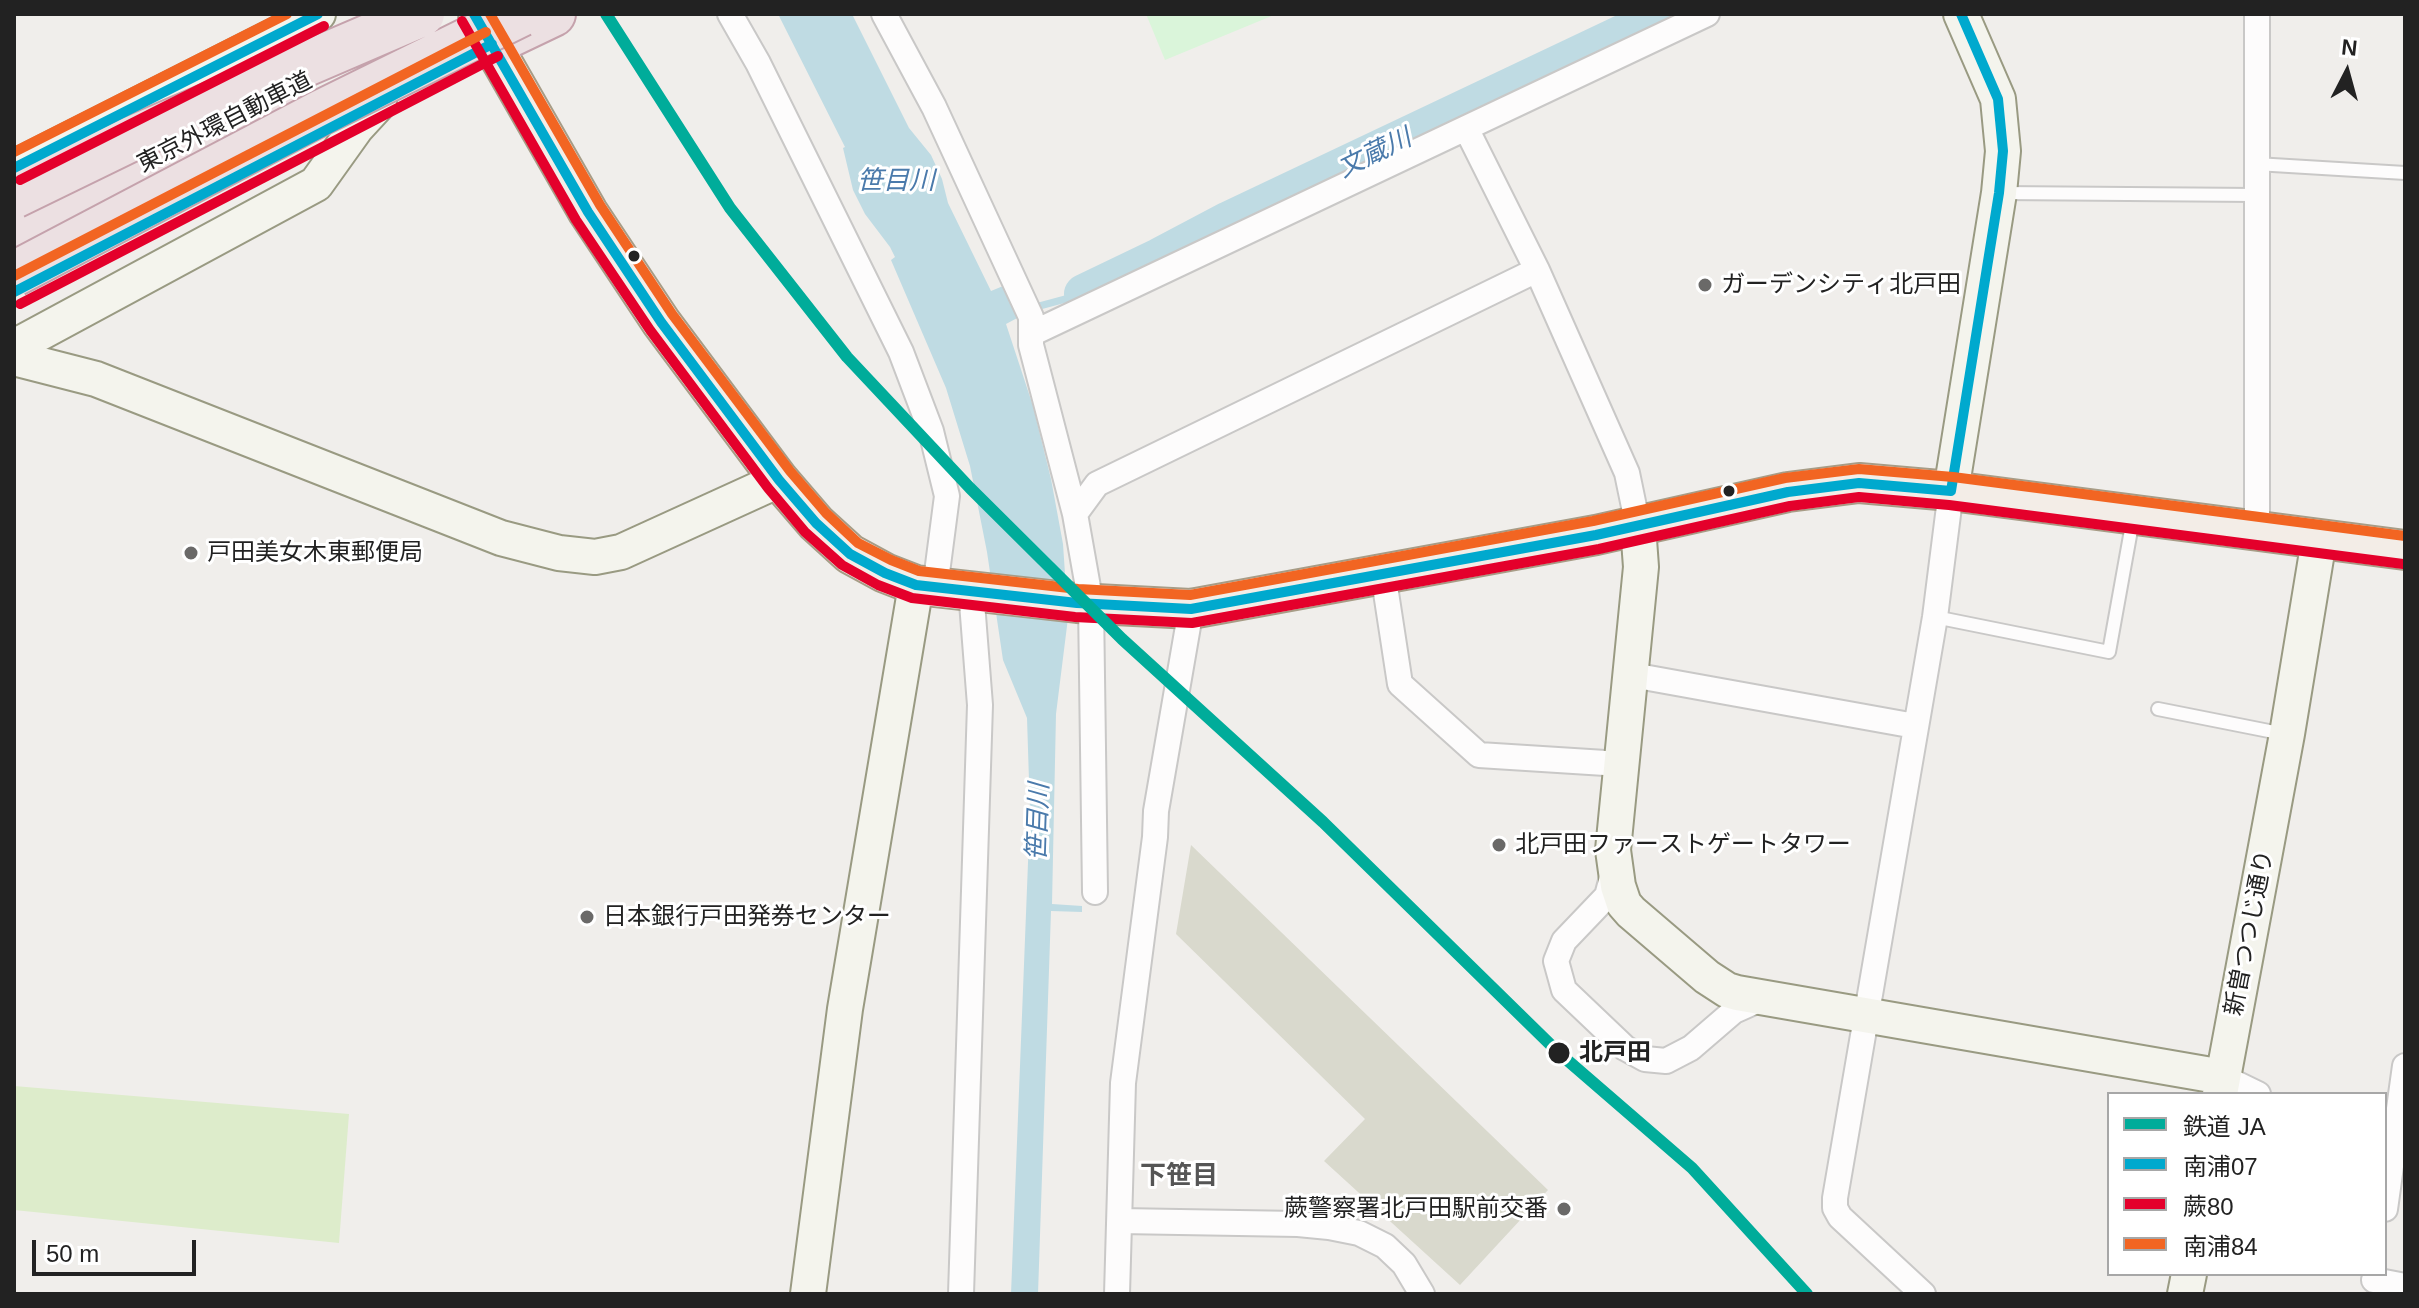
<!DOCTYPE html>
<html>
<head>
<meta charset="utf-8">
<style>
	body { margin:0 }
	#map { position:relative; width:2419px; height:1308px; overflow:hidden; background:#f0eeeb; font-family:Helvetica,"Noto Sans JP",sans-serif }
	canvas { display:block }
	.frame { position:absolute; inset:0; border:16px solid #222; pointer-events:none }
	.legend { position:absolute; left:2107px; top:1092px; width:280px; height:184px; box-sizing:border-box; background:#fff; border:2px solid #a7a7a7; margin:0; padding:10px 14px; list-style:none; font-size:24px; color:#222 }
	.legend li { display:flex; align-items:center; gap:16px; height:40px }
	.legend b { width:40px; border:2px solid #a7a7a7 }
	.north { position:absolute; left:2307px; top:32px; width:80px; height:80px; -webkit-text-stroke:6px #fff; paint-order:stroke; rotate:6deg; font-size:22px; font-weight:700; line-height:32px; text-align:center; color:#222 }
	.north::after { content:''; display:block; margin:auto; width:28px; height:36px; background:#222; clip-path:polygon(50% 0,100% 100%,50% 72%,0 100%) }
	.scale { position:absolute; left:32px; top:1240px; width:164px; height:36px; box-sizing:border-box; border:4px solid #222; border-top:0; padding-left:10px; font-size:24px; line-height:28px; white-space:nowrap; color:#222; -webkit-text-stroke:6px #fff; paint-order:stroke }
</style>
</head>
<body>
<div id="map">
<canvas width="2419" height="1308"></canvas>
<div class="frame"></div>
<ul class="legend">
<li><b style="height:10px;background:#00ac9a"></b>鉄道 JA</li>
<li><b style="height:10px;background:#00a9ce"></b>南浦07</li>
<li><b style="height:10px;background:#e4002b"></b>蕨80</li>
<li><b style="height:10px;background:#f26522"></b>南浦84</li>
</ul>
<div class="north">N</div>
<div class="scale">50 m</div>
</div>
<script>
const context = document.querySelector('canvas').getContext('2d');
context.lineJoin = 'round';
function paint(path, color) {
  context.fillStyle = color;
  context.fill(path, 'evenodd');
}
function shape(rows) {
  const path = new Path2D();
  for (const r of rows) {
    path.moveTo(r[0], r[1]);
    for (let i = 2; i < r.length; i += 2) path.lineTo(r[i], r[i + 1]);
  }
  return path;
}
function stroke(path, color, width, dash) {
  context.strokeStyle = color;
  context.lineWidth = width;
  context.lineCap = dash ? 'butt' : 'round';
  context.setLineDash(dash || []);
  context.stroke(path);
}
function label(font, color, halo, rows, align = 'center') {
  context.font = font + ' Helvetica,"Noto Sans JP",sans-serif';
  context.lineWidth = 6;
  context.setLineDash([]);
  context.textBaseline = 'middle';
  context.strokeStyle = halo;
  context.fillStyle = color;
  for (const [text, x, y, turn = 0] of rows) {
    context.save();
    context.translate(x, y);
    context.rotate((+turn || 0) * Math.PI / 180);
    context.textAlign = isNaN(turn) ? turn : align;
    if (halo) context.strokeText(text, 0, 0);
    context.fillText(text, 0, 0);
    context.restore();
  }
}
paint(shape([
	[1191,845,1548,1190,1460,1285,1324,1161,1365,1119,1176,934]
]), '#d9d9cd');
paint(shape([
	[14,1086,349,1114,339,1243,14,1210]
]), '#ddeccb');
paint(shape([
	[1146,14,1274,14,1274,15,1165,60]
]), '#daf5da');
paint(shape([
	[775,14,852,14,909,128,931,155,942,179,948,203,991,291,1008,284,1021,316,1006,324,1033,406,1051,479,1063,544,1068,618,1056,714,1052,904,1082,906,1082,912,1051,911,1038,1294,1011,1294,1030,812,1027,718,1003,660,987,552,970,466,946,388,891,260,895,257,890,247,865,214,853,190,843,148,845,147,779,16]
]), '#bfdbe3');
stroke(shape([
	[1032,308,1084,294]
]), '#bfdbe3', 7);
stroke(shape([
	[1084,294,1159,258,1229,221,1666,14]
]), '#bfdbe3', 40);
const lane = shape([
	[2256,164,2405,173],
	[2000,193,2256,195],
	[1935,617,2109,652,2133,519],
	[2158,709,2284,734]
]);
const street = shape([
	[730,14,758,63,901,352,931,431,947,496,935,588],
	[884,14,934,107,1031,317,1031,345,1075,514,1091,604,1095,892],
	[1466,128,1707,14],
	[1031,334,1466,128,1537,270,1627,473,1638,526],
	[1075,514,1097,484,1537,270],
	[2257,533,2257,14],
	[1383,573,1400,684,1479,755,1621,764],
	[1632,675,1915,726],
	[1614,870,1607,896,1564,941,1556,961,1564,990,1625,1048,1645,1059,1666,1061,1691,1048,1734,1011,1763,998],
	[2223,1077,2258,1094],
	[2385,1209,2405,1066],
	[1120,1221,1298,1224,1329,1227,1359,1233,1385,1246,1404,1264,1422,1294],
	[2374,1280,2405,1286],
	[961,1294,980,705,971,590],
	[1117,1294,1123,1083,1155,837,1156,811,1191,609],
	[1923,1294,1840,1217,1835,1208,1835,1198,1935,617,1951,491]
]);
const secondary = shape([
	[14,168,318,14],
	[14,347,316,184,356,128,379,103],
	[14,358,96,379,501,538,559,553,595,557,621,552,779,480],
	[1951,491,1999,193,2003,151,1998,99,1961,14],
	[1638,526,1641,567,1613,850,1618,886,1624,904,1631,912,1707,977,1727,990,1737,993,2223,1077],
	[2220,1094,2287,734,2319,540],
	[808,1294,845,1009,916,585],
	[2185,1294,2189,1274]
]);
const primary = shape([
	[478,20,588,212,661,322,779,480,816,523,850,554,885,573,916,585,1077,603,1191,609,1596,535,1788,492,1859,483,1951,491,2405,550]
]);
const highway = shape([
	[486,46,553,14],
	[14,232,282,93]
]);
stroke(lane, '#c9c8c7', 16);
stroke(street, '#c9c8c7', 28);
stroke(secondary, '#999a82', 38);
stroke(primary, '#a79c86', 42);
stroke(highway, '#c5a2ac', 48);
stroke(lane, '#fdfcfc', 12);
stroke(street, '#fdfcfc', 24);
stroke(secondary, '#f4f4ed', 34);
stroke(primary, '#f3ede7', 38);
stroke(highway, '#ece0e2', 44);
const highwayBridge = shape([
	[14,196,131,139,422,14],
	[14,274,320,113,521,14]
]);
stroke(highwayBridge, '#c5a2ac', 48, []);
stroke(highwayBridge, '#ece0e2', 44);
stroke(shape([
	[474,14,588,212,661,322,779,480,816,523,850,554,885,573,916,585,1077,603,1191,609,1596,535,1788,492,1859,483,1951,491],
	[14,168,318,14],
	[14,292,492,44],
	[1951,491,1999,193,2003,151,1998,99,1961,14]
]), '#00a9ce', 10);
stroke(shape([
	[462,21,576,220,650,330,768,488,805,532,842,565,878,585,912,598,1075,617,1192,623,1599,549,1790,506,1859,497,1949,505,2403,564],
	[20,180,324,26],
	[20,304,498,56]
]), '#e4002b', 10);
stroke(shape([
	[490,14,600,205,672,314,790,471,826,513,858,543,891,560,919,571,1078,589,1190,595,1593,521,1785,478,1859,469,1953,477,2405,536],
	[14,152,287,14],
	[14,276,486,32]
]), '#f26522', 10);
stroke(shape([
	[606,14,730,208,847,357,970,488,1122,639,1323,822,1559,1053,1692,1168,1807,1294]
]), '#00ac9a', 12);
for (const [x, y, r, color] of [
	[634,256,7,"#222"],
	[1705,285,8,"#6a6968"],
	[1729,491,7,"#222"],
	[191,553,8,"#6a6968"],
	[1499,845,8,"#6a6968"],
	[587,917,8,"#6a6968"],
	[1559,1053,12,"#222"],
	[1564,1209,8,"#6a6968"]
]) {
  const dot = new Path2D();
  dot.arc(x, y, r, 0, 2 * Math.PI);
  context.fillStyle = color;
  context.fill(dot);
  stroke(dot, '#fff', 3);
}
label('24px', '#222', '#fff', [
	["東京外環自動車道",225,123,-27],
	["新曽つつじ通り",2250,933,-79]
]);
label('24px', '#222', '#fff', [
	["ガーデンシティ北戸田",1721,285],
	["戸田美女木東郵便局",207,553],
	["北戸田ファーストゲートタワー",1515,845],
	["日本銀行戸田発券センター",603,917],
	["蕨警察署北戸田駅前交番",1548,1209,"right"]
], 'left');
label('bold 24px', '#222', '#fff', [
	["北戸田",1579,1053]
], 'left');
label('italic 26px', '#4a7aab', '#fff', [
	["文蔵川",1375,154,-26],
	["笹目川",896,182],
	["笹目川",1039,822,-88]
]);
label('bold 26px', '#555', '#fff', [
	["下笹目",1179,1177]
]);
</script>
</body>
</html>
